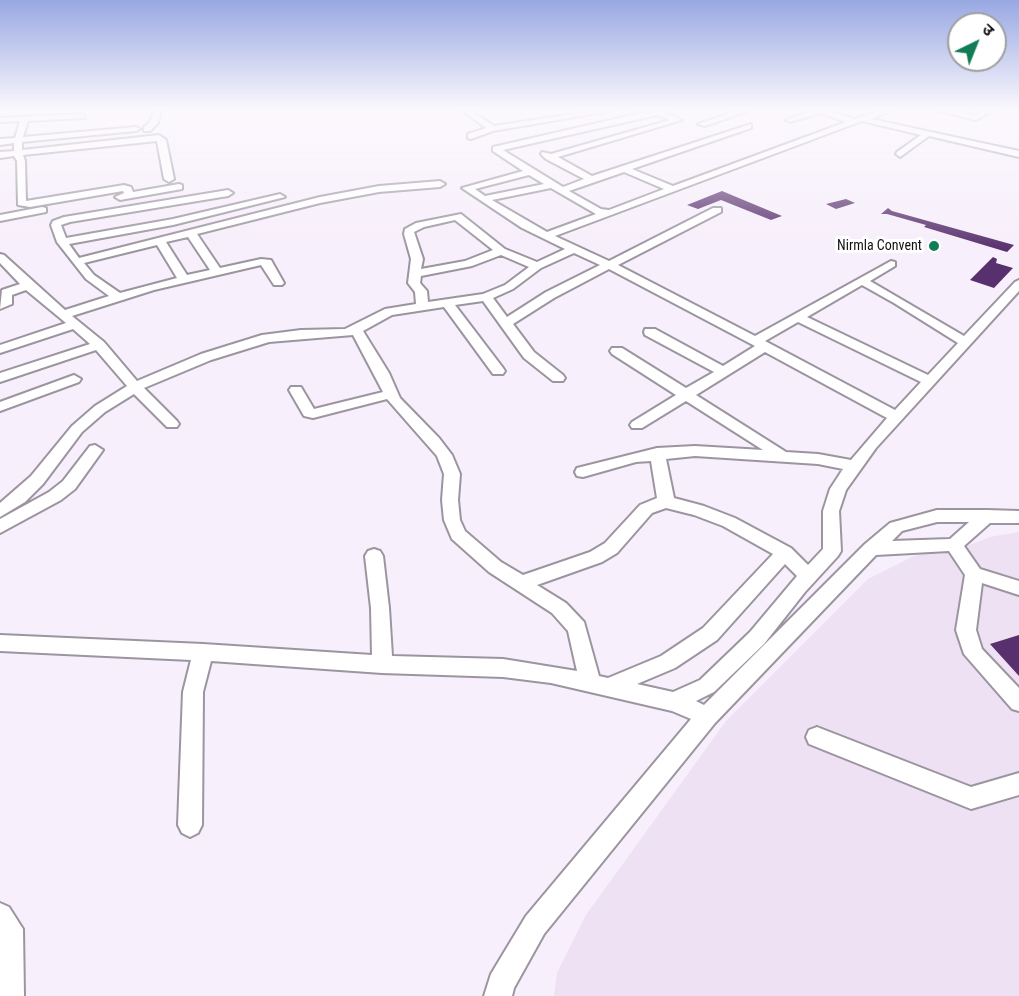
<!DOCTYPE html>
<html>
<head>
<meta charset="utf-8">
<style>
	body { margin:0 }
	#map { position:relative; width:1019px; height:996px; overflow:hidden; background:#f7effb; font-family:"Roboto Condensed","Noto Sans Devanagari",sans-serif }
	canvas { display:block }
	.north { position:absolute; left:947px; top:12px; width:60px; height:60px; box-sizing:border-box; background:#fff; border:2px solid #a09fa1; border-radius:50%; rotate:43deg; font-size:16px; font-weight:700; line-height:24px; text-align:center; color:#121014 }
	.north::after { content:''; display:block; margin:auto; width:21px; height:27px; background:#127c56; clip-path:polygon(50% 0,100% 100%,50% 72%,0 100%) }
</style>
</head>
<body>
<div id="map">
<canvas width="1019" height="996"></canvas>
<div class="north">उ</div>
</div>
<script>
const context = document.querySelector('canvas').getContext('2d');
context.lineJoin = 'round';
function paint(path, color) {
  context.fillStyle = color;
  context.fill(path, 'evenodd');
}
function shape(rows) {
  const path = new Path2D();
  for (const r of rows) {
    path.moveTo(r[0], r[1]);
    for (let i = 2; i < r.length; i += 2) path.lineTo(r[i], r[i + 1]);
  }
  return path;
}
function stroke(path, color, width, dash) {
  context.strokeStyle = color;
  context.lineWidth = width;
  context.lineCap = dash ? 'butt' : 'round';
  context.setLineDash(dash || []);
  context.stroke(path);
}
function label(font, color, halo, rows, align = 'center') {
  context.font = font + ' "Roboto Condensed",sans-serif';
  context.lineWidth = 6;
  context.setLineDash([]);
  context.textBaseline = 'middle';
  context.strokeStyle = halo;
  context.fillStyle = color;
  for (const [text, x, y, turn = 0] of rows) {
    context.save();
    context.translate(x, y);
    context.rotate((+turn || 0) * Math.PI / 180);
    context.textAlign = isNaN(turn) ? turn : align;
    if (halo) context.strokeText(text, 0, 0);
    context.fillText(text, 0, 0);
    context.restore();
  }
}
paint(shape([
	[1019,532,1019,996,554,996,557,973,586,915,726,721,868,579,914,556,967,546,990,537]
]), '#ede1f3');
paint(shape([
	[722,191,782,216,771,220,721,200,698,209,687,205],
	[846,199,855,203,836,209,826,204],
	[888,208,892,211,1014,245,1007,252,924,227,926,225,887,214,881,214],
	[993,257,997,259,996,263,1013,268,994,288,970,280],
	[1019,635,1019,676,990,644]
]), '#58306d');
const minor = shape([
	[153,111,161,111,158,123,150,131,144,131,144,127,150,122,153,111],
	[463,111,471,111,494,126,593,111,609,111,493,131,471,139,468,138,468,134,486,128,463,111],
	[650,111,662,111,682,120,558,157,592,176,751,124,751,128,632,169,673,186,846,122,821,113,790,122,786,120,813,111,828,111,854,119,880,111,891,111,871,119,1019,151,1019,157,929,136,900,157,896,154,897,152,921,135,862,121,555,236,609,261,713,208,721,208,721,212,618,265,755,336,891,261,895,262,895,266,870,281,964,336,1015,282,1019,280,1019,291,876,448,846,490,839,511,841,551,838,556,805,592,764,644,714,692,696,701,704,705,865,544,890,523,937,510,987,510,1019,511,1019,523,990,523,964,546,980,569,1019,581,1019,595,982,583,976,630,982,649,1019,688,1019,711,1012,709,964,654,956,630,965,575,949,551,876,555,715,723,544,934,514,988,512,996,484,996,491,974,526,916,691,719,672,711,551,683,503,677,382,673,211,661,203,692,202,825,198,833,190,837,182,833,178,825,183,692,191,660,0,651,0,635,203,644,372,655,371,608,365,556,368,551,374,549,380,551,383,556,389,608,392,656,503,659,577,671,568,631,552,613,489,572,452,539,444,520,442,500,444,474,437,456,387,399,313,418,304,416,289,390,291,387,301,387,314,409,383,392,353,335,269,342,211,360,144,388,177,421,179,424,177,427,167,427,134,394,105,412,82,432,43,484,25,502,0,517,0,503,31,476,72,426,95,406,127,386,96,350,0,382,0,373,90,344,73,329,0,353,0,345,66,323,26,290,12,295,12,304,0,309,2,290,20,284,0,263,0,254,4,255,65,310,109,296,86,279,57,242,51,225,53,221,64,217,228,190,233,193,228,196,70,222,61,225,66,238,173,219,280,194,285,197,173,225,69,244,79,258,320,197,379,186,440,181,445,184,440,187,379,192,320,203,197,234,220,268,261,259,271,260,284,283,282,285,274,285,261,265,154,290,72,316,104,342,137,381,201,354,262,335,301,330,345,329,385,309,416,304,415,292,408,283,411,259,404,234,405,229,416,223,461,214,505,249,537,262,565,249,522,228,462,188,523,171,493,151,493,147,650,111],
	[657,115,670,120,551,154,542,152,541,154,546,159,584,179,563,187,503,150,657,115],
	[624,172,664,189,609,210,601,209,569,191,624,172],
	[529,175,544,184,485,196,475,189,529,175],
	[551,188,596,214,547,232,492,200,551,188],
	[455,220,493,250,465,261,421,269,423,259,414,232,424,227,455,220],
	[188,237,210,270,187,275,166,242,188,237],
	[157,245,177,278,120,293,94,275,84,263,157,245],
	[574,253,600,265,546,292,507,317,493,298,513,289,541,268,574,253],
	[501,255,529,267,505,285,483,294,428,302,427,291,420,283,421,276,472,266,501,255],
	[609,269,755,346,723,366,655,329,645,329,644,332,645,335,714,372,686,388,622,348,612,348,610,351,612,354,676,395,632,422,630,425,632,428,642,428,686,401,763,450,695,446,657,448,577,468,575,472,577,476,583,477,636,462,651,461,657,498,640,505,605,543,590,552,523,575,501,562,465,531,460,520,458,500,460,474,452,455,439,438,400,398,389,373,363,331,392,315,444,307,493,374,503,374,505,371,503,368,455,305,483,301,524,358,553,381,563,381,565,378,563,375,534,352,513,324,554,298,609,269],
	[862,285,894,303,958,343,928,375,807,317,862,285],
	[798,322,921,382,895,410,765,341,798,322],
	[765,352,887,418,851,460,818,454,786,452,696,395,765,352],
	[695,456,818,464,843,469,830,489,823,511,823,549,808,565,791,548,735,518,704,506,674,498,666,459,695,456],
	[666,508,694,515,723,526,773,554,703,628,661,656,608,678,599,676,584,622,566,603,537,585,602,562,617,553,652,513,666,508],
	[937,522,969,522,950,539,892,541,902,531,937,522],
	[785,564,797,576,750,632,700,680,673,692,637,684,675,668,717,640,785,564],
	[737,111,748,111,705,126,698,124,737,111],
	[939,111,952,111,975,115,983,111,992,111,976,120,939,111],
	[81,114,85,116,84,118,28,121,23,137,136,127,140,129,136,131,22,142,22,150,159,135,166,140,174,179,169,182,164,179,157,141,23,155,25,161,26,201,124,185,131,187,133,192,179,184,182,185,182,189,120,200,115,197,124,193,123,191,30,207,18,205,17,161,14,156,0,158,0,152,14,151,14,143,0,145,0,139,15,138,20,121,0,122,0,118,81,114],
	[42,207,46,208,46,212,0,221,0,215,42,207],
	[74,375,81,379,79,382,0,411,0,402,74,375],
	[95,445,103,450,75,489,61,500,0,533,0,519,49,492,63,481,90,446,95,445],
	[817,727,971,787,1019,773,1019,795,971,809,809,744,806,737,809,730,817,727],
	[0,903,9,907,23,929,24,996,0,996,0,903]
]);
stroke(minor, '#9c95a0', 4);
paint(minor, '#fff');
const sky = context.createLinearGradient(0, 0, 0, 250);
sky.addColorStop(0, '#98a8e2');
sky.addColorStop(0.44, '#fbf8fd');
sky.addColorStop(1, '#fbf8fd00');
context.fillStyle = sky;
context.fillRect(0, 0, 1019, 250);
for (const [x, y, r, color] of [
	[934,246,6,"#127c56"]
]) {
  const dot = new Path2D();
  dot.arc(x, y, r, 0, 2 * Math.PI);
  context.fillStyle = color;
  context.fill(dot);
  stroke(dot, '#fff', 2);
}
label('14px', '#121014', '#fff', [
	["Nirmla Convent",922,246]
], 'right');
</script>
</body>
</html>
